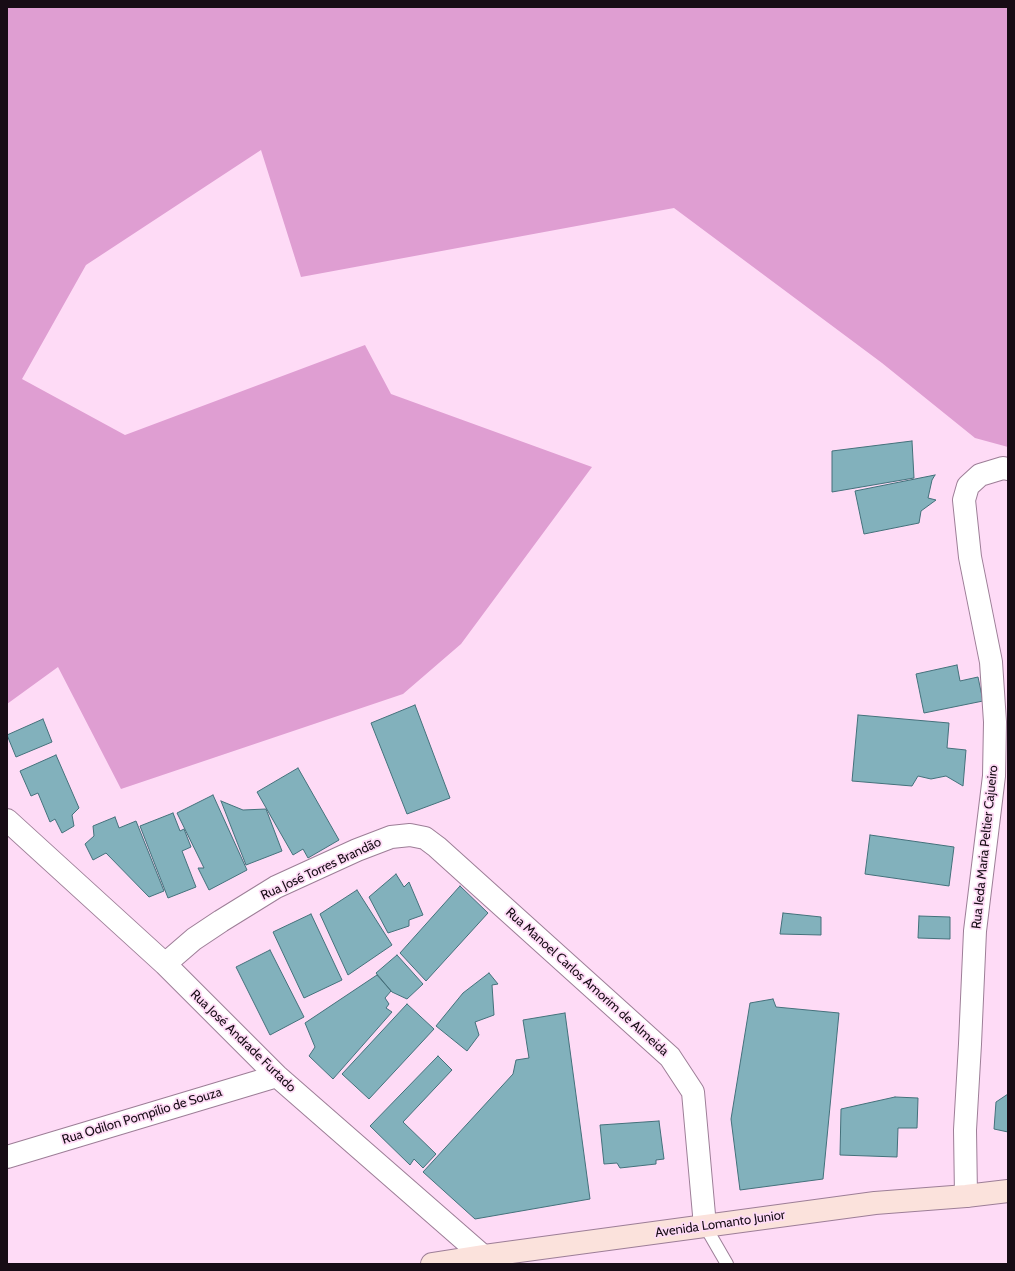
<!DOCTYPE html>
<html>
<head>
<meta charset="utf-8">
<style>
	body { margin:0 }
	#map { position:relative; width:1015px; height:1271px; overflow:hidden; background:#fedbf6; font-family:Cabin,sans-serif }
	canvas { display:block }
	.frame { position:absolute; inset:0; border:8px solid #170c15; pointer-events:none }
</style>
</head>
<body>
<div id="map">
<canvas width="1015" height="1271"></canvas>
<div class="frame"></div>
</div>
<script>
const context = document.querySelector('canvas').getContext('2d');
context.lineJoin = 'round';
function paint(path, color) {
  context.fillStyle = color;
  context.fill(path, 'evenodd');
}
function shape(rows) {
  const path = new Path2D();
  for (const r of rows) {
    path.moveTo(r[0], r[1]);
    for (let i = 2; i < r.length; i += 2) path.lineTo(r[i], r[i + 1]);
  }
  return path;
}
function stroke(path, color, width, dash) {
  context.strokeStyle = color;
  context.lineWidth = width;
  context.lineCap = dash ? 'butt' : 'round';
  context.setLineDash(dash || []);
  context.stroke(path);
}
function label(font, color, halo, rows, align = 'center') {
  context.font = font + ' Cabin,sans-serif';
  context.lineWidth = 3.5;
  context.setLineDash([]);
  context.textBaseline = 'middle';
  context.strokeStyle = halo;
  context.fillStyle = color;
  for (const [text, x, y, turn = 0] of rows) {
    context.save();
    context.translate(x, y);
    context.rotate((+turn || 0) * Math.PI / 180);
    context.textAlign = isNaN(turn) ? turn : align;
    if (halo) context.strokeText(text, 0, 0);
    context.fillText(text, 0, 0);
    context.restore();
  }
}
paint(shape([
	[7,7,1008,7,1008,447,975,438,882,363,674,208,301,277,261,150,86,265,22,379,125,435,365,345,391,394,592,467,461,644,403,694,121,789,58,667,7,704]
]), '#df9ed2');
const building = shape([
	[912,441,914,478,832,492,832,451,912,441],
	[935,475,932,480,928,498,936,500,921,511,919,523,864,534,855,491,935,475],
	[957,665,960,681,978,677,983,701,924,713,916,674,957,665],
	[415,705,450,798,407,814,371,723,415,705],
	[858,715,949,723,947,748,966,750,963,786,946,776,931,779,918,776,912,786,852,781,858,715],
	[43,719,52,742,16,757,7,735,43,719],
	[56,755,79,808,72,815,74,826,62,833,55,819,50,822,38,793,31,796,20,771,56,755],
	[298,768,339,840,308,858,303,849,293,855,257,792,298,768],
	[213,795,247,870,209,890,198,868,204,868,177,813,213,795],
	[221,801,243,810,266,809,282,851,246,865,221,801],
	[173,813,180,831,184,829,191,847,182,851,196,887,168,898,140,826,173,813],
	[115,817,119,828,136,821,164,891,149,897,106,853,93,860,85,844,94,836,93,826,115,817],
	[870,835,954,847,949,886,865,874,870,835],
	[396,874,404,887,409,882,423,915,409,920,409,926,388,933,369,897,396,874],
	[460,886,488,913,426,981,400,953,460,886],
	[357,890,392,945,348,975,320,914,357,890],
	[783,913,821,917,821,935,780,934,783,913],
	[311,914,342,980,304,998,273,932,311,914],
	[919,916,950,917,950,939,918,938,919,916],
	[270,950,304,1017,270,1035,236,967,270,950],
	[397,955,423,984,407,999,392,992,376,973,397,955],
	[489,973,498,984,492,985,494,1015,475,1022,479,1035,467,1051,436,1026,463,993,489,973],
	[377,975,391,991,385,998,389,1004,386,1008,392,1012,333,1079,309,1056,315,1047,305,1023,377,975],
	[773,999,776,1007,839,1013,823,1179,740,1190,731,1119,750,1003,773,999],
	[407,1004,434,1029,369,1099,342,1074,407,1004],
	[565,1013,590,1199,475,1219,423,1172,513,1074,516,1060,529,1058,523,1020,565,1013],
	[438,1056,452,1070,403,1122,436,1154,423,1168,414,1159,410,1165,370,1126,438,1056],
	[1008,1094,1008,1132,994,1129,996,1102,1008,1094],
	[895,1097,918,1098,917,1128,898,1128,897,1157,840,1155,841,1109,895,1097],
	[659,1121,664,1159,656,1160,656,1164,620,1168,617,1163,604,1164,600,1125,659,1121]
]);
paint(building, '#82b1bc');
stroke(building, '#44717b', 1);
const service = shape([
	[705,1226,727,1264]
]);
const minor = shape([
	[7,820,165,964,277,1076,483,1256],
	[165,964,194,939,221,921,276,887,357,850,391,837,410,835,425,838,437,847,670,1057,693,1092,705,1226],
	[7,1157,277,1076],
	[966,1196,965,1130,970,1044,975,931,994,776,995,722,991,662,970,557,964,500,968,486,980,475,1003,468,1008,469]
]);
const secondary = shape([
	[432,1264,483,1256,875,1203,966,1196,1008,1191]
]);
stroke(service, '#9d7e97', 14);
stroke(minor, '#9d7e97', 24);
stroke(secondary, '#9d7e97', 24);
stroke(service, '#fff', 12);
stroke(minor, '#fff', 22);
stroke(secondary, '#fbe2dc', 22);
label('13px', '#170c15', '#fedbf6', [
	["Rua Ieda Maria Peltier Cajueiro",985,847,-84],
	["Rua José Torres Brandão",321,869,-25],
	["Rua Manoel Carlos Amorim de Almeida",587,982,42],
	["Rua José Andrade Furtado",243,1041,44],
	["Rua Odilon Pompílio de Souza",142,1116,-17],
	["Avenida Lomanto Junior",720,1224,-8]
]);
</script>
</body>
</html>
